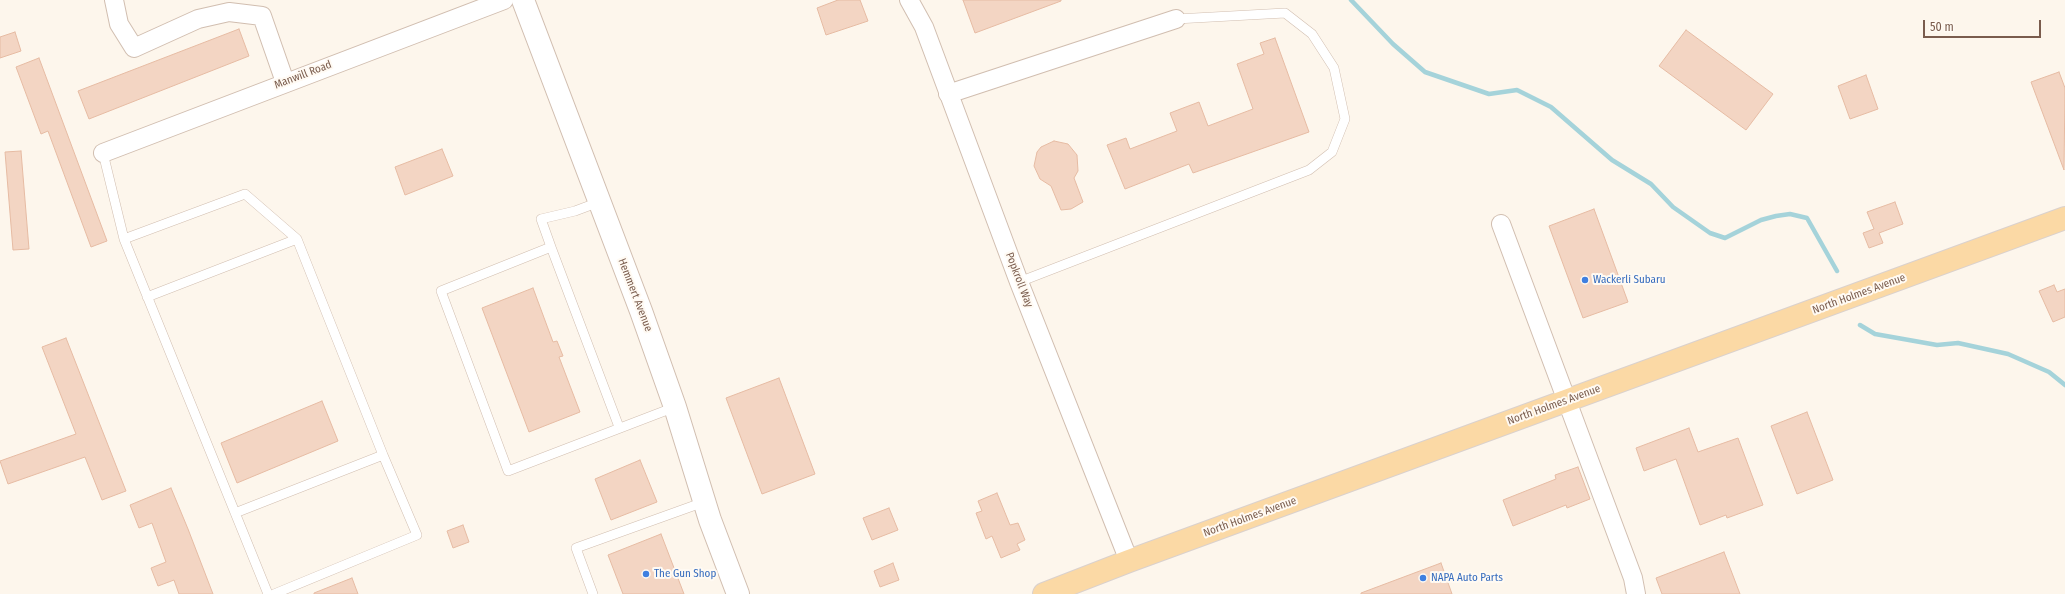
<!DOCTYPE html>
<html>
<head>
<meta charset="utf-8">
<style>
	body { margin:0 }
	#map { position:relative; width:2065px; height:594px; overflow:hidden; background:#fdf6ec; font-family:"Fira Sans Condensed",sans-serif }
	canvas { display:block }
	.scale { position:absolute; left:1923px; top:20px; width:118px; height:18px; box-sizing:border-box; border:2px solid #7a5c4d; border-top:0; padding-left:5px; font-size:12px; line-height:14px; white-space:nowrap; color:#7a5c4d; -webkit-text-stroke:3px #fffaf3; paint-order:stroke }
</style>
</head>
<body>
<div id="map">
<canvas width="2065" height="594"></canvas>
<div class="scale">50 m</div>
</div>
<script>
const context = document.querySelector('canvas').getContext('2d');
context.lineJoin = 'round';
function shape(rows) {
  const path = new Path2D();
  for (const r of rows) {
    path.moveTo(r[0], r[1]);
    for (let i = 2; i < r.length; i += 2) path.lineTo(r[i], r[i + 1]);
  }
  return path;
}
function stroke(path, color, width, dash) {
  context.strokeStyle = color;
  context.lineWidth = width;
  context.lineCap = dash ? 'butt' : 'round';
  context.setLineDash(dash || []);
  context.stroke(path);
}
function paint(path, color) {
  context.fillStyle = color;
  context.fill(path, 'evenodd');
}
function label(font, color, halo, rows, align = 'center') {
  context.font = font + ' "Fira Sans Condensed",sans-serif';
  context.lineWidth = 4;
  context.setLineDash([]);
  context.textBaseline = 'middle';
  context.strokeStyle = halo;
  context.fillStyle = color;
  for (const [text, x, y, turn = 0] of rows) {
    context.save();
    context.translate(x, y);
    context.rotate((+turn || 0) * Math.PI / 180);
    context.textAlign = isNaN(turn) ? turn : align;
    if (halo) context.strokeText(text, 0, 0);
    context.fillText(text, 0, 0);
    context.restore();
  }
}
stroke(shape([
	[1351,0,1393,44,1425,72,1489,94,1517,90,1551,107,1612,160,1651,184,1673,207,1710,233,1725,238,1761,220,1776,216,1790,214,1807,218,1837,271],
	[1860,325,1875,334,1937,345,1958,343,2008,354,2049,372,2065,385]
]), '#a5d3da', 4.5);
const building = shape([
	[838,0,860,0,868,21,826,35,817,8,838,0],
	[963,0,1061,0,1061,1,975,33,963,0],
	[239,29,249,56,89,119,78,91,239,29],
	[1686,30,1773,94,1746,130,1659,66,1686,30],
	[15,32,21,51,0,58,0,37,15,32],
	[1275,38,1309,132,1193,173,1189,164,1125,189,1107,145,1126,138,1130,149,1177,131,1170,113,1199,102,1208,126,1253,109,1237,64,1264,54,1260,43,1275,38],
	[39,58,107,241,91,247,48,131,41,134,16,67,39,58],
	[2059,72,2065,88,2064,170,2031,82,2059,72],
	[1866,75,1878,109,1850,119,1838,86,1866,75],
	[1054,141,1068,144,1077,155,1078,171,1074,178,1083,202,1071,209,1061,210,1051,186,1040,179,1034,166,1037,152,1041,147,1054,141],
	[442,149,453,176,405,195,395,167,442,149],
	[21,151,29,249,13,250,5,152,21,151],
	[1895,202,1903,224,1879,233,1883,243,1869,248,1863,233,1874,229,1867,212,1895,202],
	[1594,209,1628,302,1583,318,1549,226,1594,209],
	[2054,285,2057,292,2065,289,2065,317,2053,322,2039,291,2054,285],
	[533,288,553,342,557,341,563,356,559,357,580,412,529,432,482,308,533,288],
	[66,338,126,491,102,500,85,457,8,484,0,461,76,434,42,347,66,338],
	[779,378,815,474,762,494,726,398,779,378],
	[322,401,338,441,237,483,221,443,322,401],
	[1807,412,1833,480,1797,494,1771,426,1807,412],
	[1689,428,1698,452,1738,438,1763,505,1727,518,1726,515,1700,525,1676,459,1644,471,1636,448,1689,428],
	[640,460,657,502,611,520,595,479,640,460],
	[1578,467,1590,499,1567,508,1566,505,1513,526,1503,500,1556,479,1555,475,1578,467],
	[171,488,188,529,213,594,179,594,174,580,158,586,151,568,166,562,152,523,139,528,130,505,171,488],
	[997,493,1010,525,1018,523,1025,540,1017,544,1020,550,1001,558,992,536,986,539,976,513,982,511,978,501,997,493],
	[889,508,898,530,872,540,863,518,889,508],
	[463,525,469,542,453,548,447,531,463,525],
	[661,534,684,594,623,594,608,555,661,534],
	[1724,552,1740,594,1662,594,1656,578,1724,552],
	[893,563,899,580,880,587,874,571,893,563],
	[1441,563,1452,594,1361,594,1361,593,1441,563],
	[352,578,358,594,314,594,314,593,352,578]
]);
paint(building, '#f3d5c3');
stroke(building, '#e6bba3', 1);
const service = shape([
	[103,153,124,239,268,594],
	[124,239,245,194,297,239],
	[551,247,541,219,575,211,599,202],
	[1019,282,1309,170,1332,152,1345,119,1334,68,1312,34,1285,13,1176,19],
	[147,297,297,239,383,455,235,513],
	[619,427,551,247,441,291,508,471,675,407],
	[274,594,417,535,383,455],
	[593,594,576,548,704,502]
]);
const minor = shape([
	[114,0,119,24,134,48,198,19,229,12,262,16,285,82],
	[909,0,924,27,1019,282,1129,561],
	[948,94,1176,19],
	[103,153,504,0],
	[1501,224,1633,578,1636,594]
]);
const tertiary = shape([
	[523,0,641,311,675,407,710,520,738,594]
]);
const primary = shape([
	[1044,594,1129,561,2065,218]
]);
stroke(service, '#d1beb0', 10);
stroke(minor, '#d1beb0', 20);
stroke(tertiary, '#d1beb0', 24);
stroke(primary, '#dad1cd', 24);
stroke(service, '#fff', 9);
stroke(minor, '#fff', 18);
stroke(tertiary, '#fff', 22);
stroke(primary, '#fbd9a5', 22);
for (const [x, y, r, color] of [
	[1585,280,4,"#3f7fe0"],
	[646,574,4,"#3f7fe0"],
	[1423,578,4,"#3f7fe0"]
]) {
  const dot = new Path2D();
  dot.arc(x, y, r, 0, 2 * Math.PI);
  context.fillStyle = color;
  context.fill(dot);
  stroke(dot, '#fffaf3', 1.5);
}
label('11px', '#7a5c4d', '#fffaf3', [
	["Manwill Road",303,75,-21],
	["Popkroll Way",1019,280,69],
	["North Holmes Avenue",1859,294,-20],
	["Hemmert Avenue",635,295,69],
	["North Holmes Avenue",1554,405,-20],
	["North Holmes Avenue",1250,517,-20]
]);
label('11px', '#366cbe', '#fffaf3', [
	["Wackerli Subaru",1593,280],
	["The Gun Shop",654,574],
	["NAPA Auto Parts",1431,578]
], 'left');
</script>
</body>
</html>
